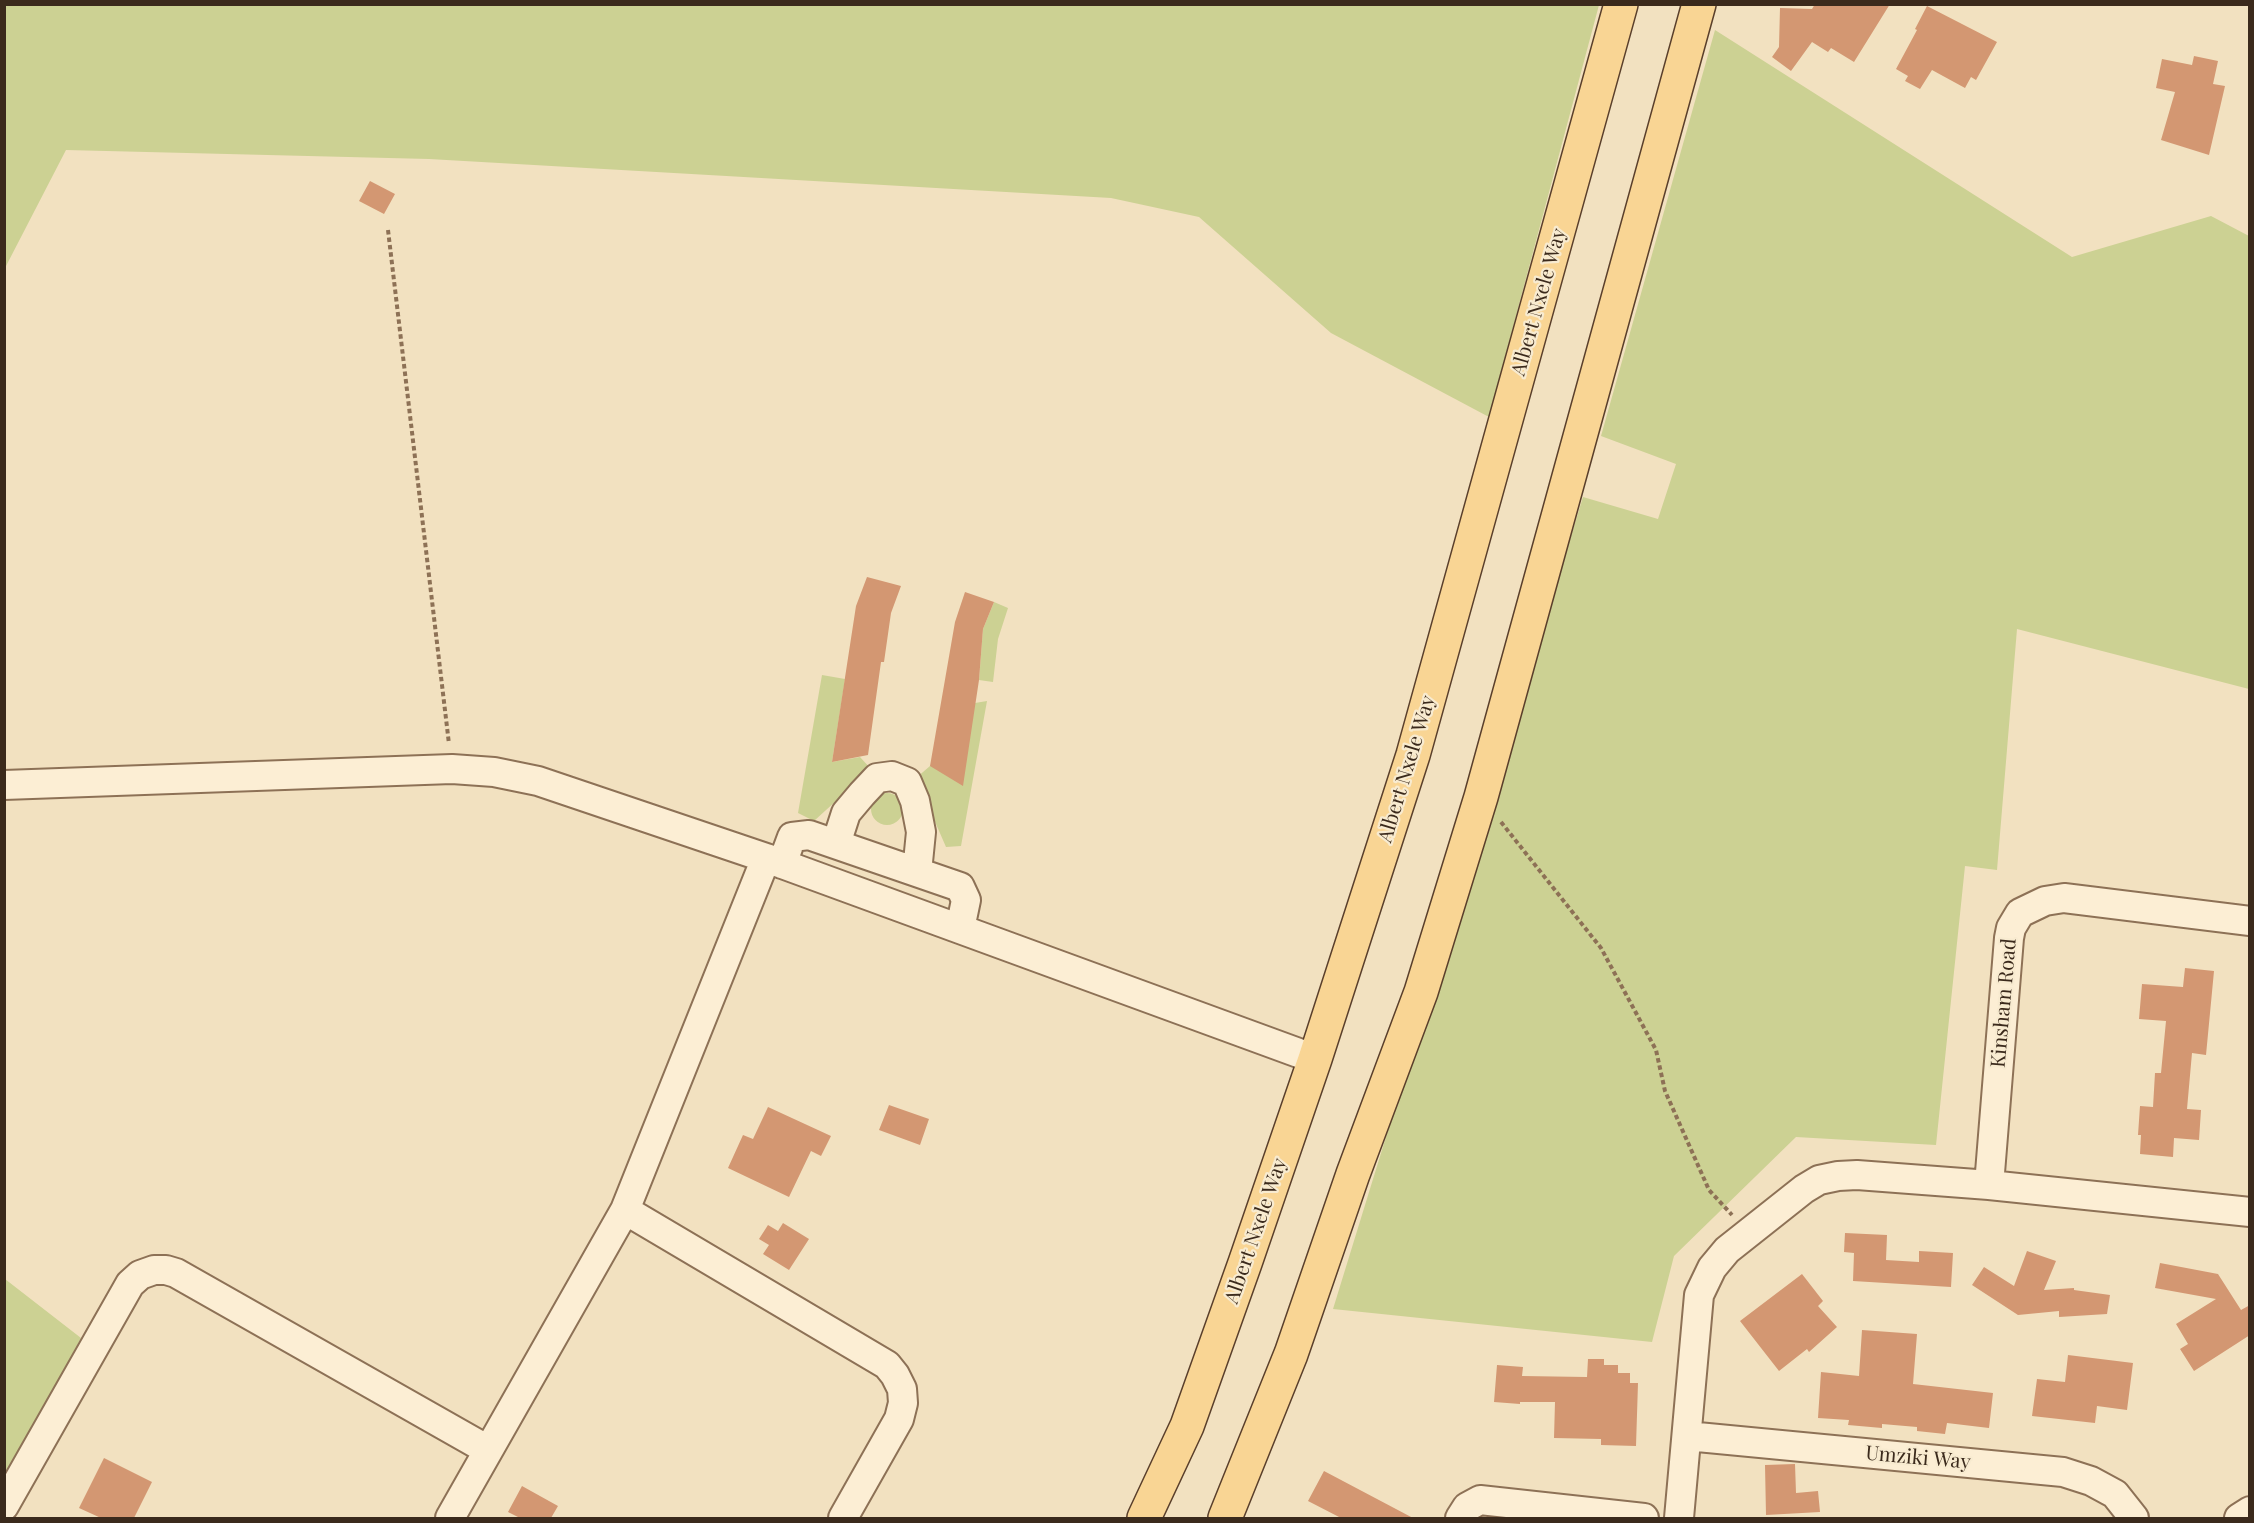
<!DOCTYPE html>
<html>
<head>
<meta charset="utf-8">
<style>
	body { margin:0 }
	#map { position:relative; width:2254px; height:1523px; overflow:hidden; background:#f2e1c0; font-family:"Playfair Display",serif }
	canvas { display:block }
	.frame { position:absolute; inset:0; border:6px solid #3b2a1c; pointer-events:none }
</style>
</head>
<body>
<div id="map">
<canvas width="2254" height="1523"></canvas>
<div class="frame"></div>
</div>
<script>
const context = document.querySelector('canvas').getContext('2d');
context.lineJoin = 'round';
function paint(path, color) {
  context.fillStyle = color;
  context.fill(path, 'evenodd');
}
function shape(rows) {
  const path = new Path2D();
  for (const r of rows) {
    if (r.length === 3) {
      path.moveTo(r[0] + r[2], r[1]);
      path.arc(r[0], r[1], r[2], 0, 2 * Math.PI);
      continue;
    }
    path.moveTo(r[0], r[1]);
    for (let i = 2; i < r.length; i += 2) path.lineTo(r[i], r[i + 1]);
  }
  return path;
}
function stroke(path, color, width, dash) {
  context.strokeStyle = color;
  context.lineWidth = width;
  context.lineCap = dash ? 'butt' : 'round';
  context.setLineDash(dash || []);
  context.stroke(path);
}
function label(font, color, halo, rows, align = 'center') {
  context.font = font + ' "Playfair Display",serif';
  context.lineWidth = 4.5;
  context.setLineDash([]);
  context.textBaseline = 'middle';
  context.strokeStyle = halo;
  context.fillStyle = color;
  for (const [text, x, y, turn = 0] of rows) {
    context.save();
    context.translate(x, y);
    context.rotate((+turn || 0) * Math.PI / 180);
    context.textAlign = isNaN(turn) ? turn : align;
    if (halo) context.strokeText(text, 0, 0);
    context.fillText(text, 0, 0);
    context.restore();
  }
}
paint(shape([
	[5,4,1599,4,1599,5,1489,417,1331,333,1199,217,1111,198,429,159,66,150,5,268],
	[1715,30,2072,257,2211,216,2249,236,2249,689,2017,629,1997,870,1965,866,1936,1145,1796,1137,1674,1256,1652,1342,1333,1309,1583,497,1658,519,1676,464,1601,436],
	[994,602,1008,608,998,639,993,682,979,680,983,629],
	[822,675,845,679,832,762,860,757,871,769,814,821,798,813],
	[987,701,961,846,946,847,916,778,930,766,975,703],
	[887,809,16],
	[5,1279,81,1338,5,1481]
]), '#ccd193');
paint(shape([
	[1815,4,1890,4,1854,62,1831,48,1828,52,1812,42,1791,71,1772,57,1779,47,1780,8,1812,9],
	[1927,6,1997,42,1976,80,1971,77,1965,88,1932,70,1920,89,1905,81,1908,76,1896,69,1917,30,1915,29],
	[2194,56,2218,61,2213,84,2225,86,2209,155,2161,140,2175,92,2156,88,2162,59,2192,65],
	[370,181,395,194,384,214,359,201],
	[867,577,901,586,891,613,884,662,881,662,868,755,832,762,856,606],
	[965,592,994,602,983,629,979,680,963,786,930,766,955,622],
	[2185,968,2214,971,2206,1055,2192,1053,2187,1109,2201,1110,2199,1140,2174,1138,2173,1157,2140,1154,2141,1135,2138,1135,2140,1106,2153,1107,2155,1073,2161,1073,2166,1021,2139,1019,2142,984,2183,987],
	[889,1105,929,1119,920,1145,879,1130],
	[768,1107,831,1136,821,1156,811,1151,789,1197,728,1168,743,1135,753,1139],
	[783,1223,809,1239,789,1270,763,1254,769,1245,759,1239,768,1225,778,1231],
	[1845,1233,1887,1235,1886,1260,1919,1262,1919,1251,1953,1253,1951,1287,1853,1281,1854,1253,1844,1252],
	[2027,1251,2056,1261,2044,1290,2074,1288,2074,1290,2110,1295,2107,1314,2059,1317,2059,1311,2018,1315,1972,1285,1984,1267,2014,1286],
	[2160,1263,2218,1274,2241,1310,2250,1305,2250,1335,2194,1371,2180,1349,2188,1344,2176,1324,2216,1299,2155,1288],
	[1802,1274,1823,1301,1818,1306,1837,1327,1809,1352,1807,1349,1779,1371,1740,1321],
	[1862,1330,1917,1334,1913,1384,1993,1393,1989,1428,1947,1423,1945,1434,1917,1431,1917,1427,1882,1424,1882,1428,1848,1425,1849,1420,1818,1418,1821,1372,1859,1376],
	[2068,1355,2133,1363,2127,1410,2097,1406,2095,1423,2032,1416,2037,1379,2065,1382],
	[1588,1359,1604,1359,1604,1365,1618,1365,1618,1373,1630,1373,1630,1383,1638,1383,1636,1446,1601,1445,1601,1439,1554,1438,1555,1402,1520,1402,1520,1404,1494,1402,1497,1365,1523,1367,1522,1376,1587,1377],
	[104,1458,152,1482,134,1518,101,1518,79,1508],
	[1795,1464,1796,1493,1818,1491,1820,1512,1766,1515,1765,1465],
	[1324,1471,1413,1518,1341,1518,1308,1501],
	[522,1486,558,1506,551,1518,520,1518,508,1512]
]), '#d39772');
const minor = shape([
	[4,785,452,769,494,772,538,781,766,858,1315,1059],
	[836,844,846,813,862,794,877,778,892,776,907,782,915,801,921,832,917,872],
	[782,864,792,837,809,835,960,887,966,900,960,929],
	[1989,1185,2009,938,2011,928,2020,913,2045,901,2064,898,2250,921],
	[625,1210,887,1365,895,1375,902,1389,903,1403,899,1419,843,1518],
	[1687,1436,2063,1472,2091,1481,2115,1494,2134,1518],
	[4,1506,130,1284,140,1275,154,1270,166,1270,176,1273,488,1450],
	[450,1518,625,1210,766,858],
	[1460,1518,1467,1507,1480,1500,1644,1518],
	[1679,1518,1699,1295,1712,1268,1727,1250,1804,1189,1819,1180,1838,1176,1857,1175,1989,1185,2250,1212],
	[2239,1518,2250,1511]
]);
const major = shape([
	[1144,1518,1187,1426,1245,1263,1315,1059,1413,755,1621,4],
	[1225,1518,1291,1354,1353,1174,1421,992,1481,797,1699,4]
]);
stroke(minor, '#8d7156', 32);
stroke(major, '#5a3f2b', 36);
stroke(shape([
	[388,230,449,744],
	[1501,822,1601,948,1656,1050,1665,1091,1709,1190,1732,1215]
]), '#8d7156', 4, [4.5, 3]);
stroke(minor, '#fceed4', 28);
stroke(major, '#f9d594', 33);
label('20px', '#3b2a1c', '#f8ebd0', [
	["Albert Nxele Way",1539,302,-74],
	["Albert Nxele Way",1407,769,-73],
	["Kinsham Road",2004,1003,-85],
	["Albert Nxele Way",1256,1231,-71],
	["Umziki Way",1918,1458,5]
]);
</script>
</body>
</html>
